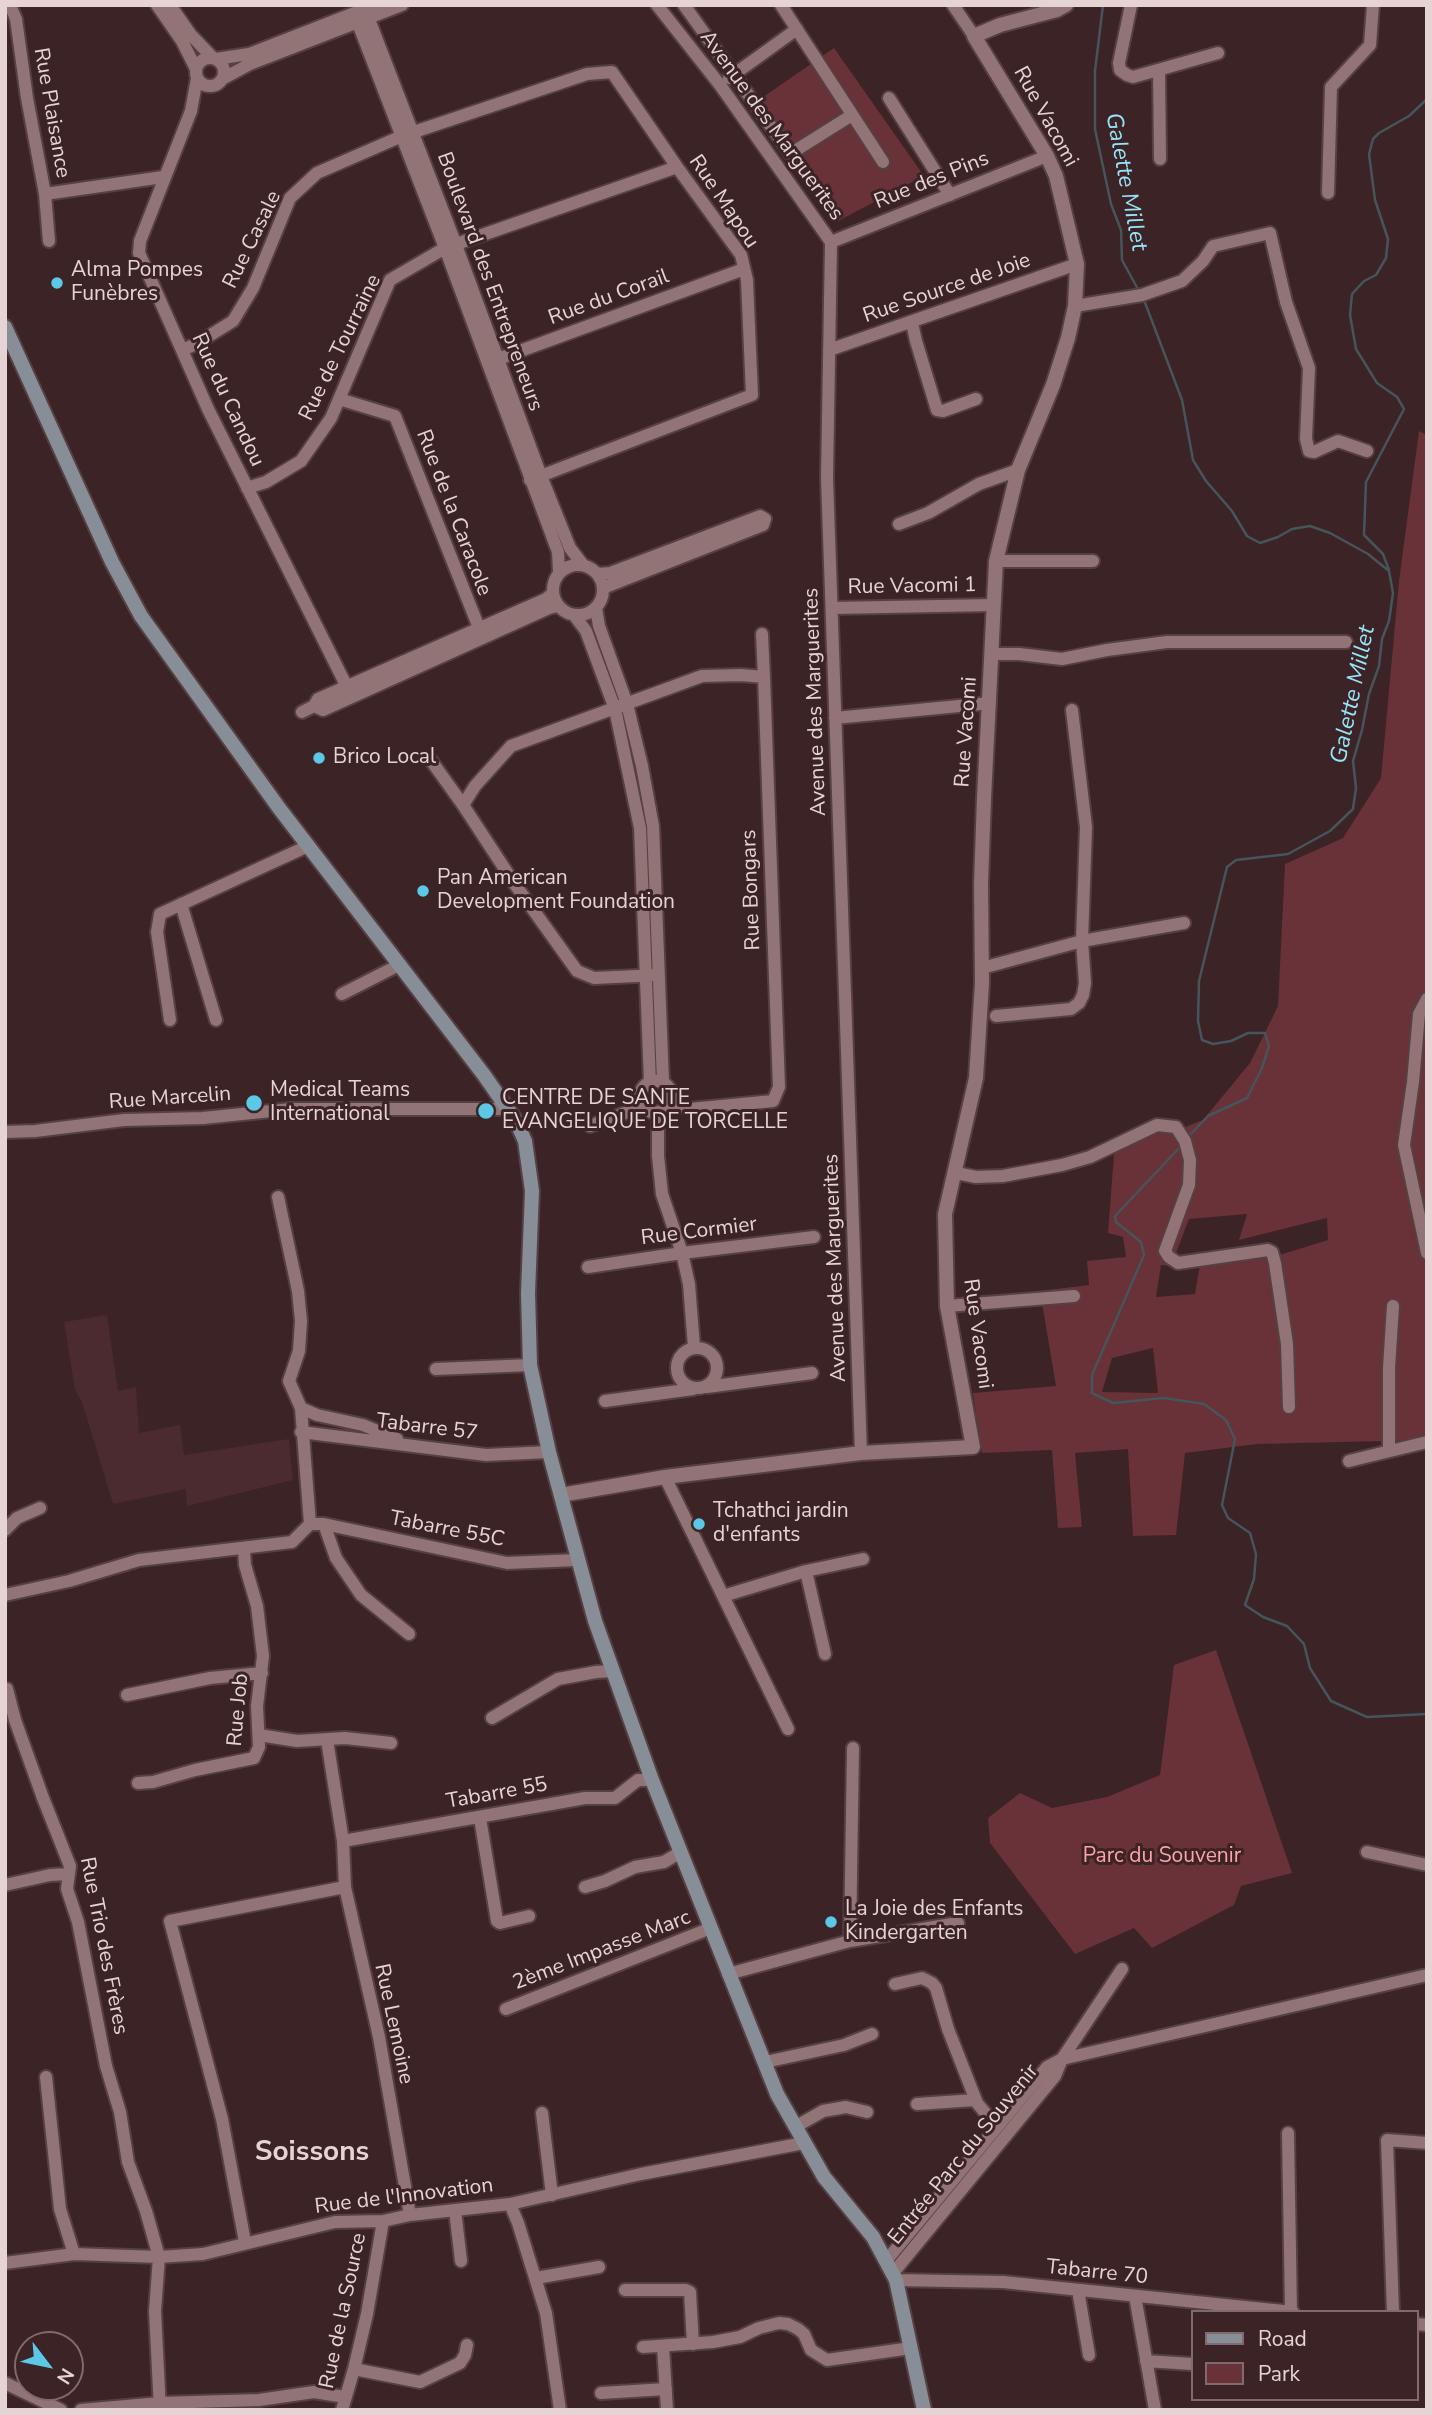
<!DOCTYPE html>
<html>
<head>
<meta charset="utf-8">
<style>
	body { margin:0 }
	#map { position:relative; width:1432px; height:2415px; overflow:hidden; background:#3c2325; font-family:"Nunito Sans",sans-serif }
	canvas { display:block }
	.frame { position:absolute; inset:0; border:7px solid #e6d4d5; pointer-events:none }
	.legend { position:absolute; left:1191px; top:2310px; width:228px; height:91px; box-sizing:border-box; background:#3c2325; border:2px solid #806a6b; margin:0; padding:9px 12px; list-style:none; font-size:21px; color:#e6d4d5 }
	.legend li { display:flex; align-items:center; gap:14px; height:35px }
	.legend b { width:35px; border:2px solid #806a6b }
	.north { position:absolute; left:14px; top:2331px; width:70px; height:70px; box-sizing:border-box; background:#3c2325; border:2px solid #806a6b; border-radius:50%; rotate:122deg; font-size:19px; font-weight:700; line-height:28px; text-align:center; color:#e6d4d5 }
	.north::after { content:''; display:block; margin:auto; width:24px; height:32px; background:#5ac8e6; clip-path:polygon(50% 0,100% 100%,50% 72%,0 100%) }
</style>
</head>
<body>
<div id="map">
<canvas width="1432" height="2415"></canvas>
<div class="frame"></div>
<ul class="legend">
<li><b style="height:9px;background:#878e98"></b>Road</li>
<li><b style="height:19px;background:#693138"></b>Park</li>
</ul>
<div class="north">N</div>
</div>
<script>
const context = document.querySelector('canvas').getContext('2d');
context.lineJoin = 'round';
function paint(path, color) {
  context.fillStyle = color;
  context.fill(path, 'evenodd');
}
function shape(rows) {
  const path = new Path2D();
  for (const r of rows) {
    if (r.length === 3) {
      path.moveTo(r[0] + r[2], r[1]);
      path.arc(r[0], r[1], r[2], 0, 2 * Math.PI);
      continue;
    }
    path.moveTo(r[0], r[1]);
    for (let i = 2; i < r.length; i += 2) path.lineTo(r[i], r[i + 1]);
  }
  return path;
}
function stroke(path, color, width, dash) {
  context.strokeStyle = color;
  context.lineWidth = width;
  context.lineCap = dash ? 'butt' : 'round';
  context.setLineDash(dash || []);
  context.stroke(path);
}
function label(font, color, halo, rows, align = 'center') {
  context.font = font + ' "Nunito Sans",sans-serif';
  context.lineWidth = 6;
  context.setLineDash([]);
  context.textBaseline = 'middle';
  context.strokeStyle = halo;
  context.fillStyle = color;
  for (const [text, x, y, turn = 0] of rows) {
    context.save();
    context.translate(x, y);
    context.rotate((+turn || 0) * Math.PI / 180);
    context.textAlign = isNaN(turn) ? turn : align;
    if (halo) context.strokeText(text, 0, 0);
    context.fillText(text, 0, 0);
    context.restore();
  }
}
paint(shape([
	[107,1315,118,1391,136,1387,139,1433,180,1425,184,1455,289,1439,293,1480,187,1506,186,1489,113,1504,82,1402,75,1390,64,1322]
]), '#4b2b2f');
paint(shape([
	[834,48,924,176,838,221,756,102],
	[1419,431,1427,435,1427,1440,1257,1444,1185,1453,1176,1535,1133,1536,1128,1449,1075,1453,1082,1527,1058,1528,1052,1450,982,1453,973,1393,1056,1386,1040,1291,1089,1285,1087,1261,1126,1257,1123,1237,1108,1233,1114,1154,1150,1134,1173,1132,1203,1120,1250,1063,1278,1006,1285,864,1343,838,1381,778,1399,581],
	[1247,1214,1239,1240,1327,1218,1328,1240,1273,1257,1200,1264,1195,1294,1156,1297,1161,1265,1171,1266,1189,1219],
	[1153,1348,1158,1393,1102,1392,1112,1358],
	[1216,1650,1292,1873,1241,1886,1234,1905,1152,1948,1134,1928,1075,1954,990,1843,988,1818,1020,1793,1052,1808,1107,1797,1160,1775,1174,1665]
]), '#693138');
stroke(shape([
	[1103,5,1095,71,1095,129,1111,204,1121,230,1122,260,1139,291],
	[1144,300,1182,400,1193,460,1206,481,1232,511,1247,536,1260,543,1278,537,1292,529,1310,526,1330,533,1368,554,1389,571,1393,593,1389,621,1382,639,1379,666,1369,694,1362,730,1353,761,1356,788,1353,809,1330,831,1288,854,1236,860,1227,867,1199,981,1198,1021,1202,1040,1213,1044,1231,1041,1248,1033,1265,1033,1269,1046,1262,1068,1247,1098,1208,1116,1188,1137],
	[1389,570,1383,554,1364,535,1366,482,1404,409,1397,397,1377,383,1356,349,1350,315,1352,294,1364,281,1376,275,1386,258,1388,239,1375,200,1369,154,1373,139,1379,133,1409,116,1427,99],
	[1182,1145,1115,1216,1116,1222,1141,1242,1144,1255,1092,1375,1092,1393,1113,1403,1164,1398,1204,1404,1226,1420,1235,1439,1222,1505,1228,1518,1250,1533,1256,1554,1254,1579,1245,1605,1263,1617,1287,1626,1304,1644,1310,1668,1331,1701,1367,1717,1427,1714]
]), '#45555c', 2.5);
const minor = shape([
	[10,5,16,19,27,98,45,194,163,177],
	[157,5,182,41,196,69],
	[170,5,191,35,213,58],
	[657,5,720,85,831,242,827,478,861,1453],
	[684,5,795,160],
	[781,5,883,162],
	[953,5,974,36],
	[1131,5,1119,63,1120,70,1127,75,1133,77,1218,53],
	[365,9,456,245,541,476,570,548,583,565],
	[354,13,445,248,558,552,559,572],
	[210,72,14],
	[216,59,249,54,375,5],
	[1159,70,1160,159],
	[197,78,191,111,140,241,139,253,208,409,352,697],
	[729,78,797,29],
	[222,79,250,64,402,5],
	[889,98,950,195],
	[790,154,852,115],
	[1328,193,1331,87,1370,45,1373,5],
	[45,194,49,241],
	[831,242,1047,156],
	[1075,306,1142,295,1182,281,1203,261,1213,246,1270,233,1286,302,1309,368,1306,439,1309,451,1314,452,1338,441,1367,451],
	[912,323,916,341,937,410,943,411,976,399],
	[182,350,196,344,233,321,253,288,290,198,317,173,402,136,587,74,612,72,677,167,741,255,747,280,752,395,530,480],
	[829,350,1077,264],
	[490,362,744,269],
	[339,399,395,416,483,638],
	[247,488,266,482,301,461,331,418,390,280,445,248,677,167],
	[899,524,928,513,979,484,1018,470],
	[996,561,1093,561],
	[578,590,25],
	[598,574,610,573,760,516,765,519,763,525,603,588],
	[596,608,599,626,627,704,642,766,653,826,663,1082],
	[832,608,993,605],
	[574,615,586,631,615,709,640,828,650,1082],
	[762,634,764,677],
	[993,654,1019,654,1062,659,1107,650,1167,642,1346,642],
	[314,706,318,699,546,599,553,593],
	[302,712,314,706,323,710,549,608,558,606],
	[835,718,990,703],
	[430,759,463,805],
	[181,904,216,1020],
	[982,968,1082,941,1184,923],
	[658,975,594,978,577,971,514,883,463,805,475,786,511,746,702,676,741,675,764,677,779,1087,773,1101,690,1109,670,1104],
	[342,994,399,965],
	[1427,999,1419,1014,1413,1082,1404,1145,1427,1253],
	[996,1016,1071,1009,1079,1003,1083,995,1085,983,1082,941,1086,827,1072,710],
	[170,1020,157,932,160,914,308,846],
	[656,1097,16],
	[658,1112,658,1156,662,1194,682,1253,689,1284,694,1347],
	[590,1126,644,1106],
	[5,1132,35,1131,124,1120,203,1118,291,1109,506,1109],
	[956,1173,976,1177,1003,1176,1062,1165,1090,1157,1157,1125,1176,1127,1185,1141,1190,1160,1189,1185,1165,1251,1169,1257,1178,1263,1268,1250,1272,1252,1275,1263,1287,1344,1289,1407],
	[278,1197,298,1291,301,1321,299,1351,289,1381,301,1408,310,1524],
	[588,1267,682,1253,814,1237],
	[947,1306,1074,1296],
	[697,1368,20],
	[436,1369,530,1365],
	[707,1387,812,1373],
	[605,1401,693,1389],
	[301,1408,317,1415,363,1425,397,1439],
	[301,1432,486,1455,549,1452],
	[1389,1450,1389,1368,1393,1306],
	[1349,1461,1427,1442],
	[665,1477,788,1729],
	[310,1524,324,1524,507,1563,577,1560],
	[324,1524,336,1558,361,1595,409,1634],
	[5,1530,17,1518,40,1508],
	[806,1571,825,1654],
	[5,1595,69,1581,139,1560,292,1542,310,1524],
	[723,1596,806,1571,863,1559],
	[5,1689,7,1689,15,1720,43,1798,70,1866,67,1889,78,1922,106,2066,120,2112,128,2162,146,2211,159,2257,155,2311,160,2410],
	[127,1695,210,1678,262,1673],
	[492,1718,558,1679,596,1672,613,1671],
	[259,1735,297,1741,345,1738,391,1743],
	[327,1740,343,1841,345,1887,379,2037,410,2215],
	[138,1783,153,1782,195,1770,254,1758,259,1747,257,1706,263,1656,257,1606,245,1565,244,1549],
	[480,1818,497,1921,500,1923,529,1916],
	[343,1841,585,1798,615,1798,638,1780,652,1780],
	[1367,1852,1427,1865],
	[5,1885,50,1875,69,1874],
	[585,1887,605,1881,635,1867,664,1862,681,1852],
	[850,1941,853,1748],
	[728,1974,850,1941,958,1923],
	[895,1984,922,1978,932,1983,936,1988,948,2029,977,2103,997,2127],
	[506,2009,711,1928],
	[765,2062,844,2045,872,2034],
	[46,2077,60,2209,74,2254],
	[917,2104,975,2100],
	[542,2113,552,2195],
	[795,2127,823,2111,846,2107,867,2112],
	[1288,2133,1291,2312],
	[510,2204,518,2223,546,2313,560,2410],
	[455,2210,461,2261],
	[245,2242,222,2119,170,1921,345,1887],
	[886,2261,1047,2067,1062,2059,1427,1975],
	[5,2263,74,2254,159,2257,203,2254,335,2222,383,2221,410,2215,510,2204,641,2174,804,2143],
	[893,2273,1055,2076,1062,2059,1122,1969],
	[536,2278,599,2267],
	[896,2280,1003,2282,1293,2312],
	[625,2290,686,2290,690,2292,693,2344],
	[1078,2290,1089,2355],
	[1135,2296,1155,2410],
	[1393,2312,1387,2140,1427,2143],
	[1416,2324,1427,2325],
	[663,2346,667,2410],
	[643,2347,713,2342,740,2337,759,2328,779,2323,788,2324,798,2329,804,2334,811,2350,827,2360,911,2348],
	[1146,2361,1192,2364],
	[354,2369,420,2382,460,2363,465,2355,467,2345],
	[5,2383,61,2410],
	[601,2393,666,2389],
	[81,2410,160,2403,259,2400,314,2392,345,2397],
	[342,2410,354,2369,367,2314,383,2221]
]);
const tertiary = shape([
	[561,1495,665,1477,861,1453,973,1447,947,1306,945,1214,976,1078,982,983,981,884,984,798,996,561,1018,470,1053,385,1068,338,1075,306,1077,264,1056,176,1047,156,974,36,1000,25,1057,10,1066,5]
]);
const secondary = shape([
	[5,327,112,562,141,616,279,808,484,1075,516,1121,525,1141,532,1191,528,1293,530,1365,549,1452,595,1621,652,1780,777,2094,824,2177,873,2237,896,2280,924,2410]
]);
stroke(minor, '#554042', 16);
stroke(tertiary, '#554042', 18);
stroke(secondary, '#554042', 18);
stroke(minor, '#927376', 12);
stroke(tertiary, '#927376', 14);
stroke(secondary, '#878e98', 14);
for (const [x, y, r, color] of [
	[57,283,7,"#5ac8e6"],
	[319,758,7,"#5ac8e6"],
	[423,891,7,"#5ac8e6"],
	[254,1103,9,"#5ac8e6"],
	[486,1111,9,"#5ac8e6"],
	[699,1524,7,"#5ac8e6"],
	[831,1922,7,"#5ac8e6"]
]) {
  const dot = new Path2D();
  dot.arc(x, y, r, 0, 2 * Math.PI);
  context.fillStyle = color;
  context.fill(dot);
  stroke(dot, '#3c2325', 2.5);
}
label('21px', '#e6d4d5', '#3c2325', [
	["Rue Plaisance",51,113,80],
	["Rue Vacomi",1045,117,61],
	["Avenue des Marguerites",771,126,54],
	["Rue des Pins",932,181,-22],
	["Rue Mapou",723,202,56],
	["Rue Casale",253,240,-64],
	["Boulevard des Entrepreneurs",489,282,70],
	["Rue Source de Joie",947,289,-19],
	["Rue du Corail",609,298,-20],
	["Rue de Tourraine",341,348,-64],
	["Rue du Candou",227,400,65],
	["Rue de la Caracole",453,513,69],
	["Rue Vacomi 1",912,587,-1],
	["Avenue des Marguerites",816,702,-92],
	["Rue Vacomi",967,732,-86],
	["Rue Bongars",752,890,-92],
	["Rue Marcelin",170,1099,-4],
	["Rue Cormier",699,1232,-7],
	["Avenue des Marguerites",836,1268,-92],
	["Rue Vacomi",977,1334,82],
	["Tabarre 57",427,1428,7],
	["Tabarre 55C",447,1530,11],
	["Rue Job",239,1710,-85],
	["Tabarre 55",497,1794,-10],
	["Rue Trio des Frères",103,1946,79],
	["2ème Impasse Marc",602,1951,-21],
	["Rue Lemoine",393,2024,78],
	["Entrée Parc du Souvenir",964,2155,-51],
	["Rue de l'Innovation",404,2197,-7],
	["Tabarre 70",1097,2273,6],
	["Rue de la Source",344,2311,-78]
]);
label('21px', '#e6d4d5', '#3c2325', [
	["Alma Pompes",71,271],
	["Funèbres",71,295],
	["Brico Local",333,758],
	["Pan American",437,879],
	["Development Foundation",437,903],
	["Medical Teams",270,1091],
	["International",270,1115],
	["CENTRE DE SANTE",502,1099],
	["EVANGELIQUE DE TORCELLE",502,1123],
	["Tchathci jardin",713,1512],
	["d'enfants",713,1536],
	["La Joie des Enfants",845,1910],
	["Kindergarten",845,1934]
], 'left');
label('21px', '#ffa2ab', '#3c2325', [
	["Parc du Souvenir",1162,1857]
]);
label('italic 23px', '#96e4fb', '#3c2325', [
	["Galette Millet",1125,182,79],
	["Galette Millet",1354,695,-78]
]);
label('bold 28px', '#e6d4d5', '#3c2325', [
	["Soissons",312,2153]
]);
</script>
</body>
</html>
